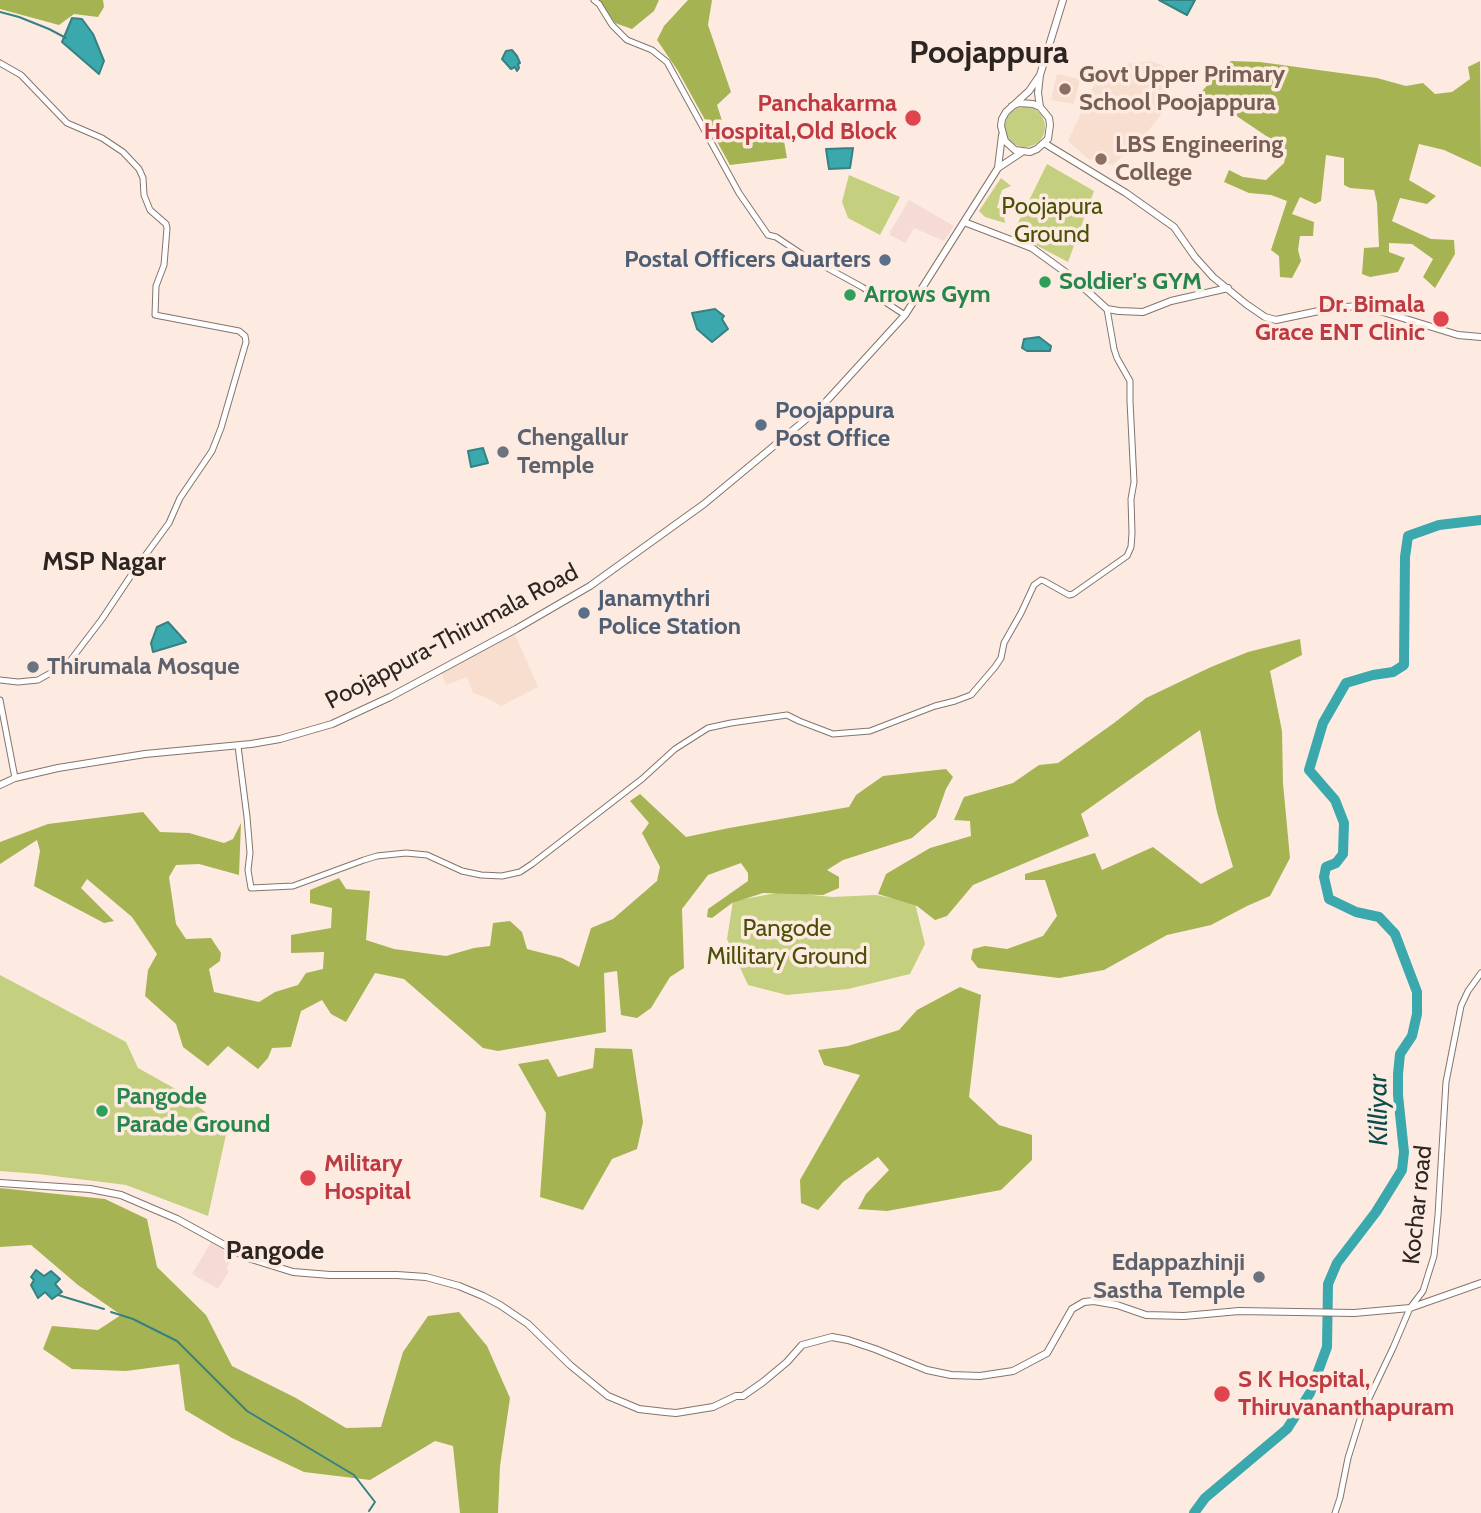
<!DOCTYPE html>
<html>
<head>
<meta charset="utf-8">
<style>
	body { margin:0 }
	canvas { display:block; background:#fdebe1 }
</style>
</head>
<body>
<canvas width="1481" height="1513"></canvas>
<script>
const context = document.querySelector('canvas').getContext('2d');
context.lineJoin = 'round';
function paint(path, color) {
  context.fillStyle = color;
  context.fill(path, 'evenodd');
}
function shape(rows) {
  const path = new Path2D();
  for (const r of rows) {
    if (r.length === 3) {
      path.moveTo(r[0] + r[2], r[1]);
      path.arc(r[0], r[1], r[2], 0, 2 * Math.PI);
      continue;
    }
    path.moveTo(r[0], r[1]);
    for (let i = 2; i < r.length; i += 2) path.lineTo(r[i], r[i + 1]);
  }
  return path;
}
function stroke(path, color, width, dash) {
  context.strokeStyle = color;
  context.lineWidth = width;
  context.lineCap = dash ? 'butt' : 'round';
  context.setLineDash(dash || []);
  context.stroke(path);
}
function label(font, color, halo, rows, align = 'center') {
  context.font = font + ' Cabin,sans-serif';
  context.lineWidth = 7;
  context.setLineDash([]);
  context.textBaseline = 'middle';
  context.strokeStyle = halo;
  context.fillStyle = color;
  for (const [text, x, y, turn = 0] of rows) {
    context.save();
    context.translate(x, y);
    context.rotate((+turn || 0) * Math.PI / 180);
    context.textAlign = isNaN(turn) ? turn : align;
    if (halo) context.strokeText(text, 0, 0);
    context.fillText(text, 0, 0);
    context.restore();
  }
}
paint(shape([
	[1151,61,1166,67,1170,87,1163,112,1142,139,1113,165,1088,159,1068,141,1098,77,1115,81,1124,64],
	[1057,74,1080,79,1074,104,1051,100],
	[514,632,538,687,501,706,487,698,473,693,467,677,446,685,441,672]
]), '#f7decf');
paint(shape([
	[909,200,954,226,944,241,914,228,905,243,890,235,890,232],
	[211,1242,231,1253,227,1258,231,1261,226,1269,229,1271,218,1289,192,1274]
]), '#f5dbd4');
paint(shape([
	[1025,127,20],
	[1047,164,1094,191,1068,262,1013,233],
	[849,175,900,197,880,235,848,218,842,202],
	[1001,178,1011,186,1002,190,997,208,1003,209,1005,223,985,217,979,211],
	[782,892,832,897,876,895,915,903,925,944,910,974,848,989,787,995,748,985,727,939,733,901],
	[0,975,126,1042,138,1068,181,1092,227,1130,208,1216,126,1185,38,1174,0,1171]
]), '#c4d07f');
paint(shape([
	[0,0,103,0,104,7,98,17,74,14,59,25,0,9],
	[599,0,659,0,654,11,632,29,615,23],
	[688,0,712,0,708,25,731,92,717,105,725,130,781,124,787,158,730,165,678,71,657,40,664,26],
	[1231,61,1260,62,1377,78,1406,86,1423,83,1435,94,1452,92,1470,79,1468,67,1480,61,1481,167,1444,150,1419,144,1409,180,1436,196,1427,204,1400,198,1392,221,1431,239,1454,240,1455,254,1435,288,1423,277,1433,259,1412,244,1389,243,1389,252,1405,258,1398,272,1370,277,1362,274,1364,248,1379,247,1377,203,1374,190,1350,188,1344,185,1344,158,1326,155,1321,201,1315,204,1300,197,1292,214,1314,222,1313,236,1300,236,1298,250,1301,261,1292,278,1280,277,1279,256,1271,250,1287,201,1271,195,1249,193,1224,182,1229,170,1243,177,1266,180,1284,163,1287,150,1201,92],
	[1300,639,1302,655,1270,671,1282,731,1283,783,1290,858,1270,896,1247,906,1211,925,1167,935,1104,970,1059,978,978,968,971,959,973,949,985,946,1007,949,1043,936,1057,916,1045,880,1025,880,1025,874,1095,853,1102,870,1153,847,1201,884,1233,867,1217,812,1200,730,1081,814,1089,836,973,885,947,916,935,920,917,906,878,894,886,874,930,848,971,836,970,821,954,820,964,797,1013,783,1039,765,1058,763,1114,723,1146,698,1211,667,1248,652],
	[946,769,953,777,946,789,936,817,912,838,843,860,827,870,839,877,839,888,823,895,763,893,732,903,712,918,707,917,708,909,748,881,748,873,741,863,708,875,682,909,684,968,670,977,651,1008,637,1018,621,1015,617,971,604,973,606,1032,498,1051,483,1048,404,979,375,973,346,1022,331,1014,322,1000,301,1011,291,1047,272,1048,268,1058,258,1069,228,1046,208,1066,183,1047,176,1024,145,996,148,970,157,954,132,917,87,879,81,888,114,921,104,923,34,886,40,851,37,840,0,864,0,842,48,824,143,812,160,832,189,833,224,843,233,839,241,823,239,875,199,864,176,865,169,877,176,924,186,939,211,938,221,953,220,961,209,969,214,992,259,1002,275,992,298,985,306,973,323,969,324,952,291,953,291,935,331,928,332,908,310,903,310,890,339,878,346,889,370,891,366,940,394,949,446,956,474,948,490,946,493,923,510,921,522,932,527,949,562,958,579,967,591,928,613,919,657,881,660,867,642,833,649,823,630,801,640,794,686,837,729,828,849,807,856,795,883,776],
	[960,987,981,995,969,1097,999,1125,1032,1135,1032,1160,1001,1190,887,1211,858,1209,866,1194,889,1170,878,1157,843,1182,818,1210,801,1203,800,1180,860,1075,824,1065,818,1050,848,1046,899,1030,917,1010],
	[595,1048,632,1049,643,1122,637,1149,612,1159,583,1210,540,1197,546,1113,518,1064,548,1059,558,1077,593,1068],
	[0,1188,105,1199,147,1219,157,1267,206,1315,232,1366,296,1398,346,1428,381,1427,403,1352,428,1316,459,1312,487,1346,510,1398,500,1466,498,1513,460,1513,453,1446,435,1441,370,1480,304,1472,232,1438,185,1410,179,1364,126,1371,72,1369,43,1349,52,1326,98,1330,121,1315,78,1285,31,1245,0,1247]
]), '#a6b353');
const water = shape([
	[1159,0,1195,0,1187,15,1159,0],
	[72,18,82,19,93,34,104,61,99,74,62,42,72,18],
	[512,50,517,56,520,63,518,64,519,68,517,71,515,67,511,69,502,59,506,51,512,50],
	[853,148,850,168,829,169,826,149,853,148],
	[715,309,724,316,722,319,728,329,712,342,697,329,692,313,715,309],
	[1039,337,1051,346,1050,351,1027,351,1022,348,1024,339,1039,337],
	[483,448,488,463,471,467,468,451,483,448],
	[168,622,186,642,153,652,151,643,157,627,168,622],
	[36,1270,44,1276,51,1271,60,1279,55,1284,62,1292,52,1299,45,1292,38,1298,31,1285,34,1280,31,1277,36,1270]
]);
paint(water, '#3aa8ac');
stroke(water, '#368182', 2);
stroke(shape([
	[0,12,19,17,49,29,66,38],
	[58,1295,104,1309],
	[111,1312,133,1319,177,1341,247,1411,354,1475,375,1502,369,1511]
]), '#368182', 2);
stroke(shape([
	[1194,1513,1205,1498,1287,1429,1310,1393,1327,1347,1328,1284,1337,1263,1376,1212,1402,1170,1404,1152,1398,1095,1398,1074,1400,1054,1412,1036,1417,1014,1417,992,1395,934,1379,917,1356,912,1329,899,1324,877,1326,867,1336,863,1343,854,1344,823,1335,800,1309,770,1323,723,1346,683,1373,675,1393,672,1404,665,1405,557,1408,536,1439,525,1481,520]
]), '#3aa8ac', 10);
const tertiary = shape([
	[594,0,599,4,612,25,627,40,652,50,667,62,739,193,768,235,776,237,800,253,862,287,905,315],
	[0,63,21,75,67,123,102,138,123,152,139,169,143,178,144,195,150,210,166,224,167,228,164,265,156,286,155,315,239,331,245,336,246,342,221,428,212,451,180,498,169,523,136,568,102,619,70,661,63,666,38,680,18,682,0,680],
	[0,700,15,778],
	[238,746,247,817,250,853,248,870,251,888,293,886,364,860,377,856,406,853,427,855,462,871,481,875,502,876,520,872,532,864,642,779,675,749,708,728,731,723,787,715,799,721,833,734,870,731,935,706,955,701,971,695,995,667,1001,658,1004,643,1021,613,1034,585,1041,580,1044,581,1069,595,1073,594,1127,556,1131,547,1132,533,1131,499,1134,482,1130,401,1130,381,1117,358,1114,349,1107,309],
	[1335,1513,1340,1498,1348,1458,1362,1413,1393,1348,1410,1308,1423,1291,1434,1256,1438,1215,1446,1082,1461,1006,1468,991,1481,973]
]);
const secondary = shape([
	[1012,106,1019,103,1033,104,1040,107,1049,118,1050,125,1048,139,1037,149,1030,152,1015,150,1005,141,1001,126,1002,119,1006,112,1029,91,1040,75],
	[1040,107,1038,93,1040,75,1063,0],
	[1044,143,1126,193,1174,227,1195,257,1213,277,1246,304,1265,317,1276,320,1333,308,1358,306,1370,308,1458,335,1481,337],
	[998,168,1002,135],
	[964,222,1032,248,1072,277,1107,309,1119,311,1143,312,1171,301,1228,288],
	[0,785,15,778,58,768,145,754,251,744,280,739,332,724,390,697,516,629,590,586,704,504,822,406,905,315,998,168,1022,152],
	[0,1183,90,1189,121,1195,177,1219,248,1258,293,1272,330,1275,397,1275,426,1277,459,1286,483,1296,500,1305,528,1324,570,1365,608,1396,639,1409,665,1412,676,1413,713,1407,736,1396,743,1396,763,1382,787,1362,802,1345,832,1337,848,1340,875,1349,927,1370,951,1375,980,1376,1013,1371,1047,1353,1072,1309,1084,1302,1094,1301,1117,1305,1146,1315,1184,1316,1239,1311,1354,1313,1410,1308,1481,1283]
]);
stroke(tertiary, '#84746b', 7);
stroke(secondary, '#84746b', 8);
stroke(tertiary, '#fff', 5);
stroke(secondary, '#fff', 6);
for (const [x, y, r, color] of [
	[1065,89,7,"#8d6e63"],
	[913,118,9,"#e0444e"],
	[1101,159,7,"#8d6e63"],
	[885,260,7,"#5c6f8a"],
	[1045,282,7,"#2e9e5b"],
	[850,295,7,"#2e9e5b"],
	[1441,319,9,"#e0444e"],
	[761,425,7,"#5c6f8a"],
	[503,452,7,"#6b7280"],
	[584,613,7,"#5c6f8a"],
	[33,667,7,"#6b7280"],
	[102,1111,7,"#2e9e5b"],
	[308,1178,9,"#e0444e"],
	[1259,1277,7,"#6b7280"],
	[1222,1394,9,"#e0444e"]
]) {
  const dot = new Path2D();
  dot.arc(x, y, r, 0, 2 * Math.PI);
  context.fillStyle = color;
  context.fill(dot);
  stroke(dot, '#fdebe1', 2.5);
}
label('bold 24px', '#785e54', '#fdebe1', [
	["Govt Upper Primary",1079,75],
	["School Poojappura",1079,103],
	["LBS Engineering",1115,145],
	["College",1115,173]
], 'left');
label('bold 24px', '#be3a42', '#fdebe1', [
	["Panchakarma",897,104],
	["Hospital,Old Block",897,132],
	["Dr. Bimala",1425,305],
	["Grace ENT Clinic",1425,333],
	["Military",324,1164,"left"],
	["Hospital",324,1192,"left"],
	["S K Hospital,",1238,1380,"left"],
	["Thiruvananthapuram",1238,1408,"left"]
], 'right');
label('24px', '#4a5107', '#fdebe1', [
	["Poojapura",1052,207],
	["Ground",1052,235],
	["Pangode",787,929],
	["Millitary Ground",787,957]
]);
label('bold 24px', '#4e5e75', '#fdebe1', [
	["Postal Officers Quarters",871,260,"right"],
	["Poojappura",775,411],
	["Post Office",775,439],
	["Janamythri",598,599],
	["Police Station",598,627]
], 'left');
label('bold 24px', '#27864d', '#fdebe1', [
	["Soldier's GYM",1059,282],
	["Arrows Gym",864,295],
	["Pangode",116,1097],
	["Parade Ground",116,1125]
], 'left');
label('bold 24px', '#5b616d', '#fdebe1', [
	["Chengallur",517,438],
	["Temple",517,466],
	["Thirumala Mosque",47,667],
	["Edappazhinji",1245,1263,"right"],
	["Sastha Temple",1245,1291,"right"]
], 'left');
label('24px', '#2c2521', '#fdebe1', [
	["Poojappura-Thirumala Road",452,637,-28],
	["Kochar road",1418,1205,-84]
]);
label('bold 26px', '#2c2521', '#fdebe1', [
	["MSP Nagar",104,562],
	["Pangode",275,1251]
]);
label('italic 26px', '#0a4c4e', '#fdebe1', [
	["Killiyar",1379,1110,-91]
]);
label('bold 32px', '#2c2521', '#fdebe1', [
	["Poojappura",989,54]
]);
</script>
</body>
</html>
